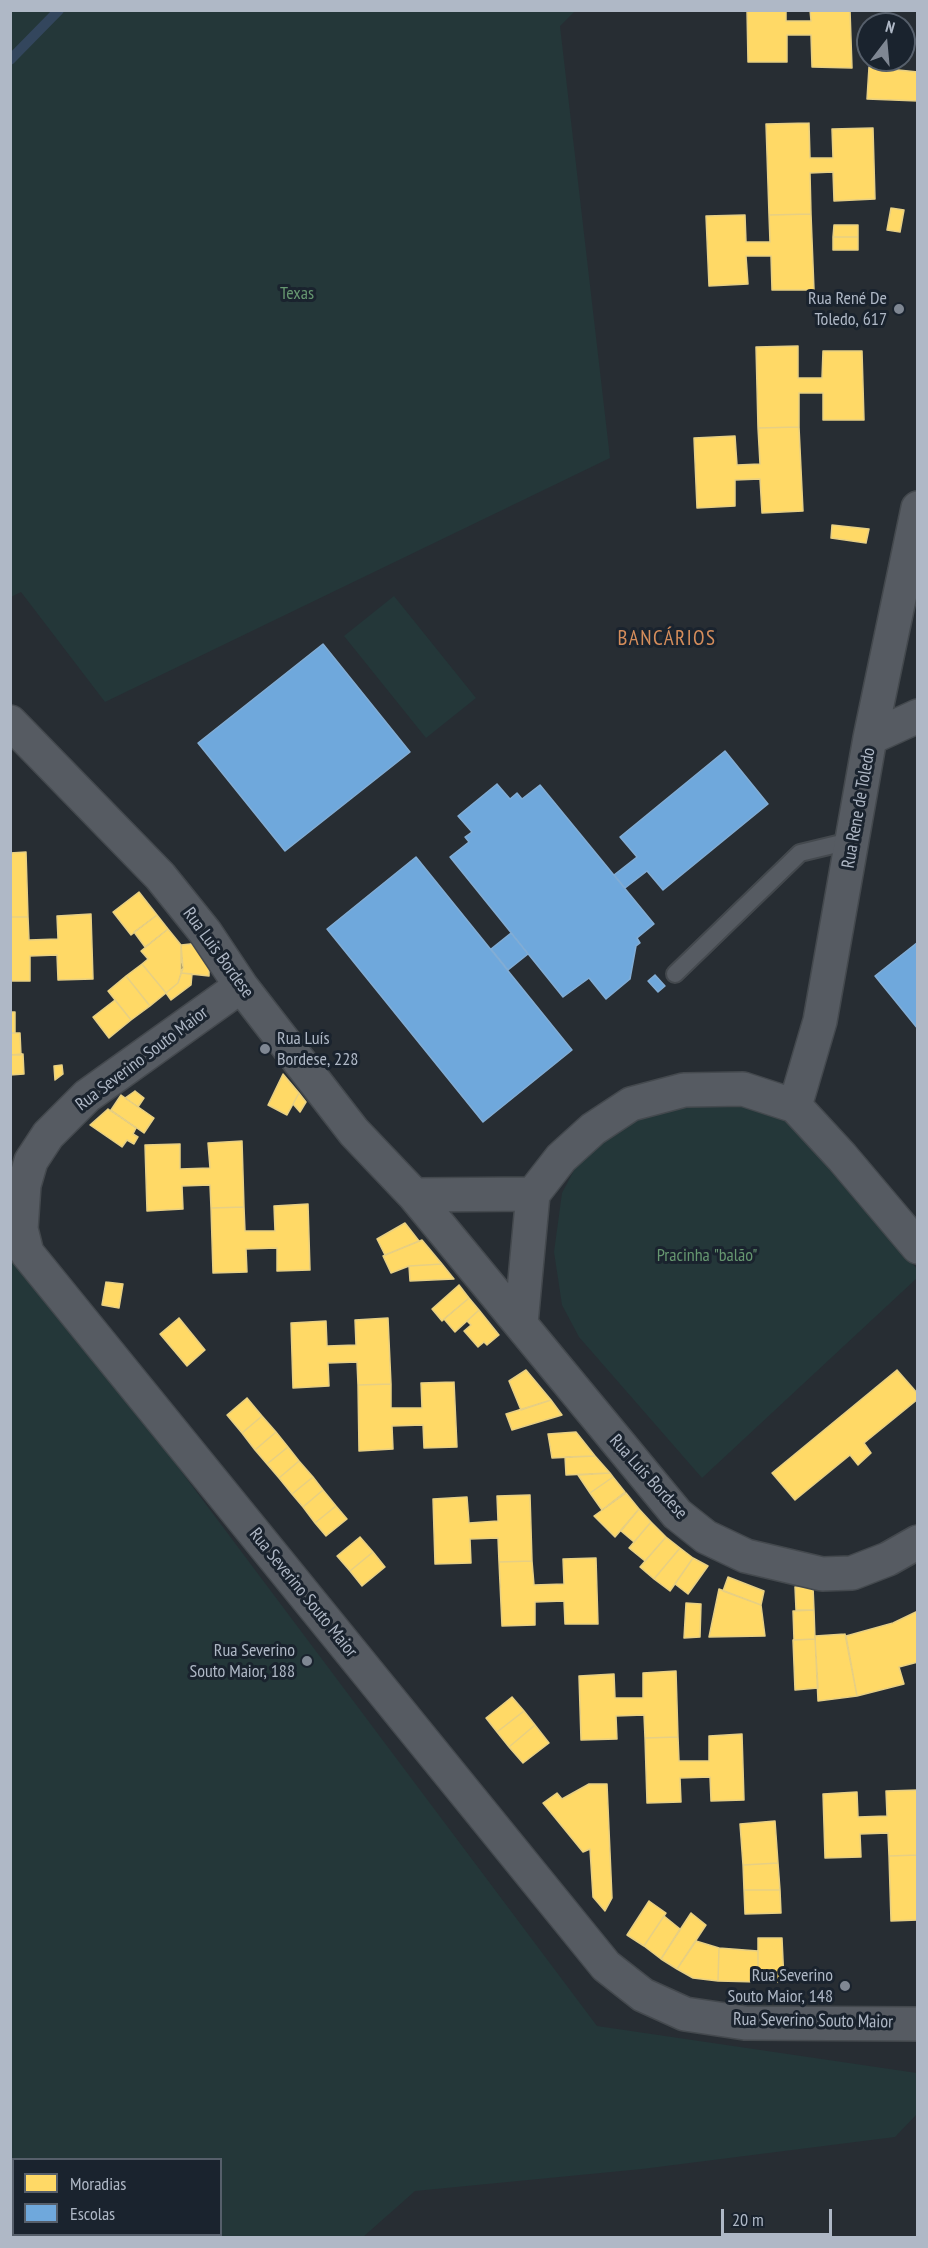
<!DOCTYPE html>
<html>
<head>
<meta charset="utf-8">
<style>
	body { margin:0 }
	#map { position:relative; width:928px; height:2248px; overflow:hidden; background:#272d33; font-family:"PT Sans Narrow",sans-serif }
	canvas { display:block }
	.frame { position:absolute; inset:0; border:12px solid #afb8c6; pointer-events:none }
	.legend { position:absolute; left:12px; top:2158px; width:210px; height:78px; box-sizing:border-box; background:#1a232e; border:2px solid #565f6b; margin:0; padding:8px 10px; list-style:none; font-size:18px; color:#afb8c6 }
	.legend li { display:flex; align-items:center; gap:12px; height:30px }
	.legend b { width:30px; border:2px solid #565f6b }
	.north { position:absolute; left:856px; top:12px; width:60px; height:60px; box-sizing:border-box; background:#1a232e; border:2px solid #565f6b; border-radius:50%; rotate:16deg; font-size:16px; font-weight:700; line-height:24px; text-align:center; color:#afb8c6 }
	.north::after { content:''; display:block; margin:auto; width:21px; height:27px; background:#7f8793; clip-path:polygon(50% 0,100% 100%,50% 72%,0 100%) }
	.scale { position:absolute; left:721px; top:2209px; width:111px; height:27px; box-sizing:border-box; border:3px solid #afb8c6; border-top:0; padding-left:8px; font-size:18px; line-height:21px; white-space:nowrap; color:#afb8c6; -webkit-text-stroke:4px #1a232e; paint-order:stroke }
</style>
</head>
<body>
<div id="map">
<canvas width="928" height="2248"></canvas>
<div class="frame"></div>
<ul class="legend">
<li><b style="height:16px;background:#ffd966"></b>Moradias</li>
<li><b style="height:16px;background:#6fa8dc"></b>Escolas</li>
</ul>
<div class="north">N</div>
<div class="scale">20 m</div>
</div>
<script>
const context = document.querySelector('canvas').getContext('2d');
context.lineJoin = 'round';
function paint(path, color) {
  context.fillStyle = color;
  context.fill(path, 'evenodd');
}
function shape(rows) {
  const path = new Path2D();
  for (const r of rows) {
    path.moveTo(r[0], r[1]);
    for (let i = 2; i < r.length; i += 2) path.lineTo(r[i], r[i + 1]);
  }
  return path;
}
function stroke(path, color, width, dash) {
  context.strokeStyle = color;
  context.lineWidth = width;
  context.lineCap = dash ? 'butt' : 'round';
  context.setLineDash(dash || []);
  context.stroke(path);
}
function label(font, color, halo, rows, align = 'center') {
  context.font = font + ' "PT Sans Narrow",sans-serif';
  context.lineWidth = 6;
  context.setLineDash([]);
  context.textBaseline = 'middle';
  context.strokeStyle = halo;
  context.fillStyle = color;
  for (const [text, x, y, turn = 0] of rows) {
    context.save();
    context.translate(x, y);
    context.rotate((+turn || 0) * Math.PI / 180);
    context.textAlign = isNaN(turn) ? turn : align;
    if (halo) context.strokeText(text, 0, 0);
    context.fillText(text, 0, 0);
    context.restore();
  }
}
paint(shape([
	[11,10,575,11,560,26,610,458,105,702,21,592,11,597],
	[394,596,476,698,426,738,344,636],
	[656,1104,748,1106,790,1122,917,1269,917,1278,702,1478,579,1337,562,1305,554,1252,562,1193,583,1153],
	[10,1243,597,2026,917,2073,917,2114,895,2137,642,2169,415,2191,363,2237,11,2237],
	[14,2160,220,2160,220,2234,14,2234]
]), '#243739');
const homes = shape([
	[747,10,786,10,786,21,811,21,810,10,850,10,852,68,812,67,811,35,787,35,787,62,748,62,747,10],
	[869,67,918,72,918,101,867,99,869,67],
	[809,123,810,158,833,158,832,129,873,128,875,199,834,201,833,172,810,173,811,214,769,215,766,124,809,123],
	[891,208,904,210,900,232,887,230,891,208],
	[811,214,814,290,772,290,771,256,746,256,748,284,709,286,706,216,745,215,746,242,770,242,769,215,811,214],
	[834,225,858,225,858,237,833,237,834,225],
	[833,237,858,237,858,250,833,250,833,237],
	[798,346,798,378,822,378,823,351,862,351,864,420,823,420,823,393,799,393,799,427,758,428,756,347,798,346],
	[799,427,803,511,762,513,760,479,735,480,735,506,697,508,694,438,735,436,737,465,760,464,758,428,799,427],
	[832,525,869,529,866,543,831,538,832,525],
	[26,852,28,917,10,917,10,853,26,852],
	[139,892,157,915,131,935,113,912,139,892],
	[91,914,93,979,58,980,57,955,30,956,30,981,10,981,10,917,28,917,29,940,58,939,57,916,91,914],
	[157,915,168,929,145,947,134,932,157,915],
	[168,929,181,945,183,968,178,983,166,993,142,964,148,959,141,951,168,929],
	[209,942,209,976,181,973,181,945,209,942],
	[142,964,166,993,150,1006,126,976,142,964],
	[181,973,192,974,191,985,171,1000,166,993,178,983,181,973],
	[126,976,150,1006,131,1020,108,991,126,976],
	[115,1000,131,1020,109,1038,93,1017,115,1000],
	[10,1012,15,1012,15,1033,10,1033,10,1012],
	[10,1033,20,1033,21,1055,10,1055,10,1033],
	[23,1054,24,1074,10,1075,10,1055,23,1054],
	[62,1065,63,1074,55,1080,54,1066,62,1065],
	[283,1074,299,1093,287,1115,268,1105,283,1074],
	[135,1091,144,1098,138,1107,125,1098,135,1091],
	[299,1093,306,1102,300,1112,293,1104,299,1093],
	[121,1095,154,1118,144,1133,111,1110,121,1095],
	[108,1109,136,1128,133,1134,138,1137,134,1144,127,1140,122,1147,90,1125,108,1109],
	[242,1141,244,1207,211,1208,210,1185,182,1186,183,1209,147,1211,145,1145,180,1144,180,1169,210,1168,208,1143,242,1141],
	[308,1204,310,1270,277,1271,277,1248,246,1249,247,1272,213,1273,211,1208,244,1207,245,1231,275,1231,274,1206,308,1204],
	[405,1223,419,1241,385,1255,377,1239,405,1223],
	[422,1240,442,1264,409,1266,391,1273,383,1256,422,1240],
	[442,1264,454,1279,410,1281,409,1266,442,1264],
	[106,1282,123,1284,119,1308,102,1305,106,1282],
	[459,1285,469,1298,442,1321,432,1309,459,1285],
	[469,1298,479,1310,455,1332,444,1319,469,1298],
	[479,1310,499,1335,487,1345,484,1342,478,1347,464,1331,471,1325,467,1321,479,1310],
	[179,1318,205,1350,187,1366,160,1334,179,1318],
	[388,1318,391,1384,358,1385,357,1362,328,1363,329,1386,293,1388,291,1323,326,1321,327,1346,356,1345,355,1320,388,1318],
	[526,1370,551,1400,521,1410,509,1381,526,1370],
	[897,1370,918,1394,918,1399,864,1443,871,1453,858,1465,850,1455,795,1500,772,1473,897,1370],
	[454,1382,457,1447,424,1448,423,1425,392,1426,393,1449,359,1451,358,1385,391,1384,391,1408,422,1408,421,1383,454,1382],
	[247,1398,262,1416,242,1433,227,1415,247,1398],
	[551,1400,562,1415,512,1430,506,1414,551,1400],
	[262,1416,276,1432,255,1450,242,1433,262,1416],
	[276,1432,288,1447,267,1464,255,1450,276,1432],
	[576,1432,595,1456,552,1458,548,1434,576,1432],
	[288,1447,299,1461,279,1478,267,1464,288,1447],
	[595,1456,610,1473,566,1475,565,1457,595,1456],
	[299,1461,313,1477,292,1494,279,1478,299,1461],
	[610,1473,613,1477,590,1493,578,1475,610,1473],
	[313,1477,323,1490,303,1507,292,1494,313,1477],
	[613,1477,625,1492,602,1510,590,1493,613,1477],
	[323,1490,336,1506,315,1523,303,1507,323,1490],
	[626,1493,639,1509,615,1537,594,1516,626,1493],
	[530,1495,532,1561,499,1562,498,1538,470,1539,471,1563,435,1564,433,1499,467,1497,469,1523,498,1521,497,1496,530,1495],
	[336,1506,347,1519,326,1536,315,1523,336,1506],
	[639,1509,651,1522,634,1542,621,1531,639,1509],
	[651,1522,666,1537,645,1561,629,1548,651,1522],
	[360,1537,373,1552,350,1571,337,1556,360,1537],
	[666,1537,680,1548,654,1579,640,1567,666,1537],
	[680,1548,693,1558,670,1591,654,1579,680,1548],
	[373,1552,385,1567,362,1586,350,1571,373,1552],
	[596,1558,598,1624,565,1624,564,1601,535,1602,535,1625,502,1626,499,1562,532,1561,534,1585,564,1584,563,1559,596,1558],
	[693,1558,708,1566,688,1594,675,1584,693,1558],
	[728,1577,764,1591,761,1605,723,1591,728,1577],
	[795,1587,813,1587,814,1610,796,1610,795,1587],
	[719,1589,761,1605,765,1636,709,1637,719,1589],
	[686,1603,701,1604,700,1637,684,1638,686,1603],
	[814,1610,815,1639,794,1640,793,1611,814,1610],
	[918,1611,918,1662,899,1667,904,1684,857,1696,846,1636,893,1623,918,1611],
	[845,1634,857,1696,818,1701,815,1636,845,1634],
	[815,1639,818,1688,795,1690,793,1640,815,1639],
	[676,1671,678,1737,645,1738,644,1715,616,1716,617,1739,581,1740,579,1676,614,1674,615,1698,643,1698,643,1673,676,1671],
	[512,1697,524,1711,497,1732,486,1718,512,1697],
	[524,1711,535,1725,509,1747,497,1732,524,1711],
	[535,1725,549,1743,523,1763,509,1747,535,1725],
	[742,1734,744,1800,711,1801,710,1777,680,1778,681,1802,647,1803,645,1738,678,1737,679,1761,709,1761,709,1736,742,1734],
	[589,1784,607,1784,612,1898,605,1911,593,1897,590,1849,583,1852,543,1803,557,1793,562,1799,589,1784],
	[918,1790,918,1855,889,1856,888,1833,860,1834,861,1857,825,1858,823,1794,857,1792,858,1817,887,1816,886,1791,918,1790],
	[775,1821,778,1863,743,1865,740,1824,775,1821],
	[918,1855,918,1920,891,1921,889,1856,918,1855],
	[778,1863,780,1890,744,1890,743,1865,778,1863],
	[744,1890,780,1890,781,1913,745,1914,744,1890],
	[649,1901,666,1913,644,1946,627,1935,649,1901],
	[691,1913,706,1925,677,1969,661,1959,691,1913],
	[664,1916,680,1929,661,1959,644,1946,664,1916],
	[758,1938,782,1938,784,1982,758,1982,758,1938],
	[696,1941,719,1948,718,1981,693,1978,677,1969,696,1941],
	[719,1948,758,1951,758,1982,718,1981,719,1948]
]);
paint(homes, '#ffd966');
stroke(homes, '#e7cf83', 1.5);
const schools = shape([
	[323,644,410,752,285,851,198,743,323,644],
	[725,751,768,804,663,890,647,871,625,888,614,875,637,857,620,837,725,751],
	[497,784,510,799,517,793,522,799,540,785,654,924,637,938,640,943,636,946,630,979,606,999,589,978,563,997,450,857,469,842,465,837,472,832,458,816,497,784],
	[416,857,572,1050,483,1122,327,929,416,857],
	[511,933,528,954,508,970,491,949,511,933],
	[918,942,918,1029,875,976,918,942],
	[655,975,665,986,658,992,648,981,655,975]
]);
paint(schools, '#6fa8dc');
stroke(schools, '#82add5', 1.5);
stroke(shape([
	[10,60,59,10]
]), '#33465d', 10);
const lane = shape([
	[675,974,800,853,854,840]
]);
const street = shape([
	[10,722,160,876,205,932,241,986,354,1132,414,1195,677,1514,706,1537,746,1556,822,1574,852,1573,888,1559,918,1542],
	[870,738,918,716],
	[241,986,87,1096,48,1135,31,1161,24,1185,21,1229,27,1253,606,1966,643,1995,685,2014,745,2023,918,2024],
	[795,1106,820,1021,870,738,918,508],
	[414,1195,533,1194],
	[521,1323,533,1194,561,1158,593,1129,631,1104,684,1090,743,1089,795,1106,842,1157,918,1247]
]);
stroke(lane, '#44494e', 20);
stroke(street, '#44494e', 36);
stroke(lane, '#565b62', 16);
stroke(street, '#565b62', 33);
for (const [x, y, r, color] of [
	[899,309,6,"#7f8793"],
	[265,1049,6,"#7f8793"],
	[307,1661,6,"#7f8793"],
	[845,1986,6,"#7f8793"]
]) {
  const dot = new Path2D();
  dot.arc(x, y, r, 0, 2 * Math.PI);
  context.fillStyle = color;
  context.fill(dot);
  stroke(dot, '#1a232e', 2);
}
label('18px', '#669770', '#1a232e', [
	["Texas",297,294],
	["Pracinha \"balão\"",707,1256]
]);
label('18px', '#afb8c6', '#1a232e', [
	["Rua René De",887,299],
	["Toledo, 617",887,320],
	["Rua Luís",277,1039,"left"],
	["Bordese, 228",277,1060,"left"],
	["Rua Severino",295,1651],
	["Souto Maior, 188",295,1672],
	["Rua Severino",833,1976],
	["Souto Maior, 148",833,1997]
], 'right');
label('18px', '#afb8c6', '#1a232e', [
	["Rua Rene de Toledo",859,808,-80],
	["Rua Luis Bordese",218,953,54],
	["Rua Severino Souto Maior",142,1059,-37],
	["Rua Luis Bordese",648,1477,48],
	["Rua Severino Souto Maior",303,1593,51],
	["Rua Severino Souto Maior",813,2021,1]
]);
context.letterSpacing = '1.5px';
label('21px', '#d58d5b', '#1a232e', [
	["BANCÁRIOS",667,639]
]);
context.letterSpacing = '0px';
</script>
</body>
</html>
